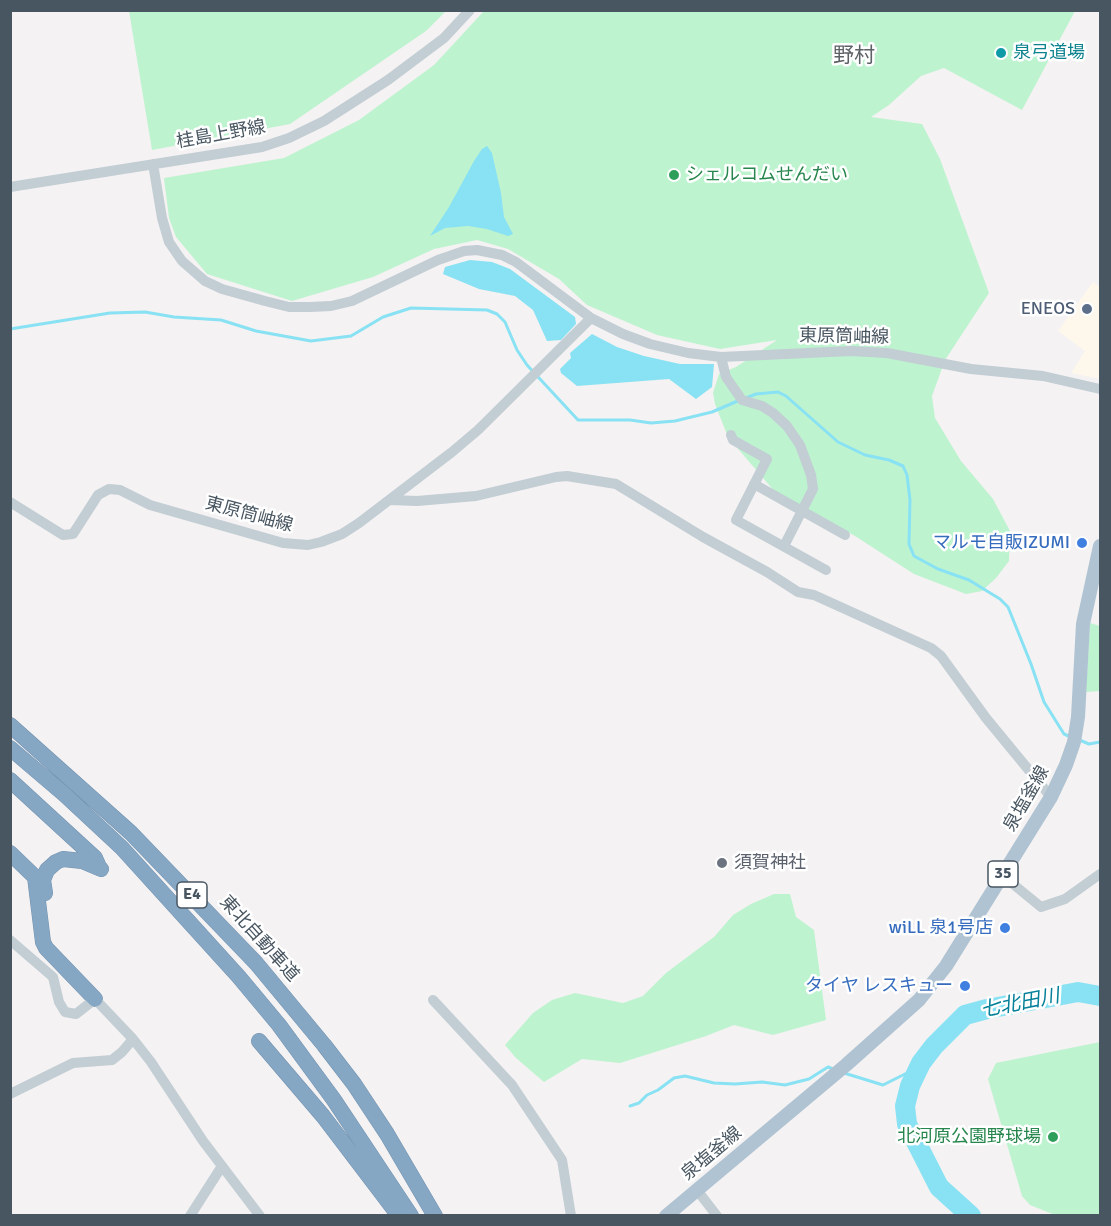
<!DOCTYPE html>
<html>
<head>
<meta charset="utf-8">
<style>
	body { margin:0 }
	#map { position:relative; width:1111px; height:1226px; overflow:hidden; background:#f4f2f2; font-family:Signika,sans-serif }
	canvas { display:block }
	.frame { position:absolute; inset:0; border:12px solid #485661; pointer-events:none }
</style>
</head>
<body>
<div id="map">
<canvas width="1111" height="1226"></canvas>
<div class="frame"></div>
</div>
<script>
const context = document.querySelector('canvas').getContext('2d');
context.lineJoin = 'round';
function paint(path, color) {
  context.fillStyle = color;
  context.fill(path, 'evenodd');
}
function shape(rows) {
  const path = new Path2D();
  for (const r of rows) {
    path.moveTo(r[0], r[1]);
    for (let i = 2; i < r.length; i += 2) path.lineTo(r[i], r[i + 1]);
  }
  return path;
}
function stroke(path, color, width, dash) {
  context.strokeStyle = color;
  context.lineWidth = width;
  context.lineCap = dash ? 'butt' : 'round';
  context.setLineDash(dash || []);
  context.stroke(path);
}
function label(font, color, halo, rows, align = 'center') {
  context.font = font + ' Signika,"Noto Sans JP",sans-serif';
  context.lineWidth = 5;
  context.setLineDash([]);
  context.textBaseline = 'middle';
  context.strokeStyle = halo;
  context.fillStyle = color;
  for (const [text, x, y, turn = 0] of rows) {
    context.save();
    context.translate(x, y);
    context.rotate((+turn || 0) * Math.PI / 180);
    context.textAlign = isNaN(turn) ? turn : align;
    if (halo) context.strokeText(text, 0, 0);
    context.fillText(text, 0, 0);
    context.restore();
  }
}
paint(shape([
	[1093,282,1100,287,1100,379,1071,373,1085,351,1058,331]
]), '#fef8ec');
paint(shape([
	[129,11,129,10,446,11,426,31,290,124,152,150],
	[484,11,1075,11,1022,110,944,68,921,76,889,105,871,117,922,124,940,159,989,293,945,360,932,396,935,418,961,461,993,499,1010,531,1009,561,996,578,982,591,966,594,914,574,855,536,775,492,728,437,715,404,713,393,719,374,736,367,777,340,720,349,657,335,587,305,559,279,508,249,477,240,434,249,373,277,292,301,207,274,176,237,169,218,164,178,284,158,359,120,434,65],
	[1090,623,1100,626,1100,691,1086,692],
	[774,894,790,894,796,917,814,930,826,1020,773,1035,734,1025,706,1036,620,1063,582,1059,544,1082,516,1058,505,1045,533,1013,552,1000,575,993,623,1003,643,996,666,973,714,937,733,915,751,904],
	[1100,1042,1100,1215,1055,1215,1030,1205,1022,1196,988,1079,996,1063]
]), '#bef3d0');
paint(shape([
	[487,146,492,153,501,193,504,217,513,234,508,236,487,229,468,226,445,228,430,236,449,207,474,161,482,149],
	[470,260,492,262,510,269,575,317,576,324,561,340,547,341,533,310,515,296,479,289,443,274,445,267],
	[592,334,617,347,644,356,680,364,714,364,712,387,696,399,669,379,577,386,561,373,560,369,571,358,570,353]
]), '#88e2f3');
stroke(shape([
	[10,329,110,313,145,312,174,317,221,320,256,331,311,341,351,336,383,317,411,308,487,310,497,314,505,322,517,350,527,365,578,420,630,420,651,423,675,421,712,412,740,400],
	[746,398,756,394,778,392,786,396,838,442,865,455,889,460,903,466,907,475,910,500,909,544,914,556,938,569,969,580,1000,599,1008,607,1031,664,1044,702,1064,734,1071,737],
	[1077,739,1089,744,1100,742],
	[844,1073,883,1085,919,1067],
	[630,1106,639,1103,647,1095,658,1090,674,1078,685,1076,714,1083,735,1084,762,1082,785,1085,809,1079,828,1067,833,1069]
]), '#88e2f3', 3);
stroke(shape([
	[971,1216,939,1187,907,1124,905,1106,910,1086,921,1063,934,1046,965,1015,987,1009,1078,992,1100,996]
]), '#88e2f3', 20);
const highway = shape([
	[10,725,131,833,256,963,324,1045,354,1084,387,1134,435,1216],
	[10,748,64,794,122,848,239,977,279,1025,334,1100,411,1216],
	[10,780,95,858,99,867],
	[10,853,35,877,43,942,46,948,95,999],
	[45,893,43,880,47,870,56,862,63,859,82,861,101,869],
	[259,1041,323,1116,399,1216]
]);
stroke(highway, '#7192b0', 16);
stroke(shape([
	[153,164,162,218,169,242,182,261,205,281,222,289,265,301,289,307,310,307,331,306,352,301,438,260,464,251,477,250,502,255,516,262,591,318,623,334,650,344,688,353,721,357,851,351,887,353,971,369,1043,376,1100,389],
	[10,187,262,147,289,138,324,121,388,80,444,38,470,10],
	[721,357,726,377,742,400,762,406,773,413,787,426,800,445,811,475,813,489,784,546],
	[731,435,733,440,767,459,736,520,826,570],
	[754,484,845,535],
	[390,500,417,501,476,496,556,477,567,476,616,484,703,537,767,572,798,592,814,595,931,648,941,656,986,718,1051,797],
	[10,502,63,535,73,534,98,495,109,489,120,490,150,505,283,543,308,545,321,542,342,534,359,523,452,452,478,430,591,318],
	[1002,875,1041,907,1065,899,1100,874],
	[10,940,53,977,59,1002,65,1012,76,1014,95,999,133,1039,151,1062,203,1141,260,1216],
	[433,1000,512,1085,562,1160,571,1216],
	[10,1094,73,1063,112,1060,122,1052,133,1039],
	[697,1190,717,1216],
	[190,1216,222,1166]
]), '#c2cdd4', 10);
stroke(shape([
	[666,1216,846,1065,919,1000,946,966,1051,797,1066,765,1074,742,1078,717,1083,624,1100,546]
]), '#b0c3d2', 14);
stroke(highway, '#86a7c4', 15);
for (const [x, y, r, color] of [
	[1001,53,6,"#0f9aa8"],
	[674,175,6,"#2e9e5b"],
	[1087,309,6,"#5c6f8a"],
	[1082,543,6,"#3f7fe0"],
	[722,863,6,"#6b7280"],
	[1005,928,6,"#3f7fe0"],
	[965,986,6,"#3f7fe0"],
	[1053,1137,6,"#2e9e5b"]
]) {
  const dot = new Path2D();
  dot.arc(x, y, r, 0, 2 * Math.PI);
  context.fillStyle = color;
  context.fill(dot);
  stroke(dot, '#fff', 2);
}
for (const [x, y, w] of [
	[1003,874,30],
	[192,895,30]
]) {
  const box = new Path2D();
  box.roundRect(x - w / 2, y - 13, w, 26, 4.5);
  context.fillStyle = '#fff';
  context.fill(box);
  stroke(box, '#485661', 1.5);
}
label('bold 16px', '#485661', null, [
	["35",1003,874],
	["E4",192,895]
]);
label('18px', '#0d838f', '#fff', [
	["泉弓道場",1013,53]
], 'left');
label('18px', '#485661', '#fff', [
	["桂島上野線",221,135,-10],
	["東原筒岫線",844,337,1],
	["東原筒岫線",249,515,15],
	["泉塩釜線",1027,799,-60],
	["東北自動車道",259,939,48],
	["泉塩釜線",712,1154,-40]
]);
label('18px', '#27864d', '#fff', [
	["シェルコムせんだい",686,175],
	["北河原公園野球場",1041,1137,"right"]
], 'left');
label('18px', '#4e5e75', '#fff', [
	["ENEOS",1075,309]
], 'right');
label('18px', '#366cbe', '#fff', [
	["マルモ自販IZUMI",1070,543],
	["wiLL 泉1号店",993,928],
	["タイヤ レスキュー",953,986]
], 'right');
label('18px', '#5b616d', '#fff', [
	["須賀神社",734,863]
], 'left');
label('italic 20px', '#048099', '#fff', [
	["七北田川",1020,1004,-11]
]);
label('21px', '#5d6267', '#fff', [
	["野村",854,56]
]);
</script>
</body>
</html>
